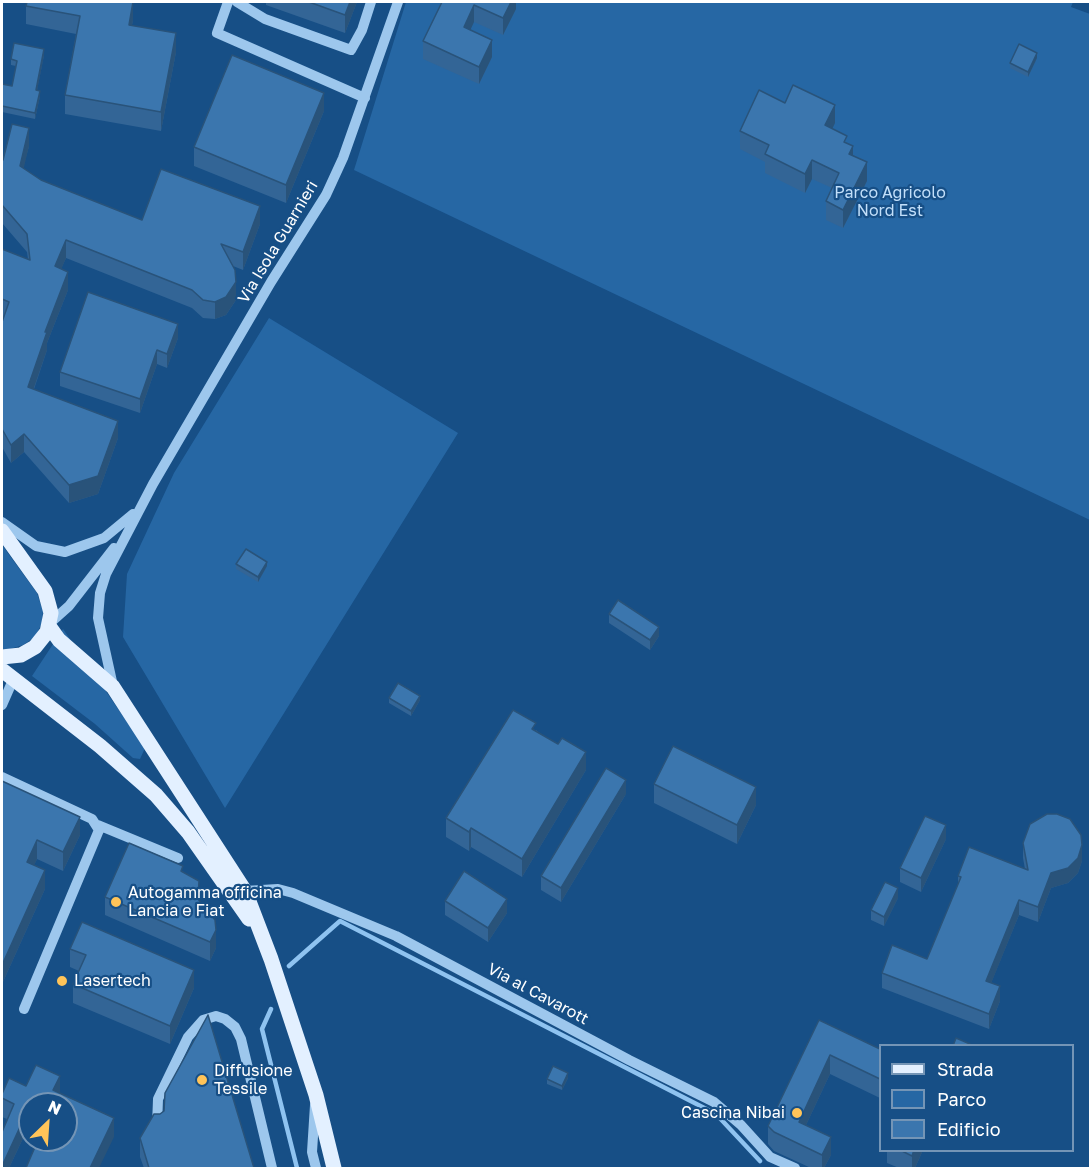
<!DOCTYPE html>
<html>
<head>
<meta charset="utf-8">
<style>
	body { margin:0 }
	#map { position:relative; width:1092px; height:1170px; overflow:hidden; background:#174f86; font-family:"Golos Text",sans-serif }
	canvas { display:block }
	.frame { position:absolute; inset:0; border:3px solid #fff; pointer-events:none }
	.legend { position:absolute; left:879px; top:1044px; width:195px; height:108px; box-sizing:border-box; background:#174f86; border:2px solid #7495b6; margin:0; padding:8px 10px; list-style:none; font-size:18px; color:#fff }
	.legend li { display:flex; align-items:center; gap:12px; height:30px }
	.legend b { width:30px; border:2px solid #7495b6 }
	.north { position:absolute; left:18px; top:1092px; width:60px; height:60px; box-sizing:border-box; background:#174f86; border:2px solid #7495b6; border-radius:50%; rotate:25deg; font-size:16px; font-weight:700; line-height:24px; text-align:center; color:#fff }
	.north::after { content:''; display:block; margin:auto; width:21px; height:27px; background:#ffc459; clip-path:polygon(50% 0,100% 100%,50% 72%,0 100%) }
</style>
</head>
<body>
<div id="map">
<canvas width="1092" height="1170"></canvas>
<div class="frame"></div>
<ul class="legend">
<li><b style="height:8px;background:#e3f0ff"></b>Strada</li>
<li><b style="height:16px;background:#2667a4"></b>Parco</li>
<li><b style="height:16px;background:#3b76ae"></b>Edificio</li>
</ul>
<div class="north">N</div>
</div>
<script>
const context = document.querySelector('canvas').getContext('2d');
context.lineJoin = 'round';
function paint(path, color) {
  context.fillStyle = color;
  context.fill(path, 'evenodd');
}
function shape(rows) {
  const path = new Path2D();
  for (const r of rows) {
    path.moveTo(r[0], r[1]);
    for (let i = 2; i < r.length; i += 2) path.lineTo(r[i], r[i + 1]);
  }
  return path;
}
function stroke(path, color, width, dash) {
  context.strokeStyle = color;
  context.lineWidth = width;
  context.lineCap = dash ? 'butt' : 'round';
  context.setLineDash(dash || []);
  context.stroke(path);
}
function label(font, color, halo, rows, align = 'center') {
  context.font = font + ' "Golos Text",sans-serif';
  context.lineWidth = 4.5;
  context.setLineDash([]);
  context.textBaseline = 'middle';
  context.strokeStyle = halo;
  context.fillStyle = color;
  for (const [text, x, y, turn = 0] of rows) {
    context.save();
    context.translate(x, y);
    context.rotate((+turn || 0) * Math.PI / 180);
    context.textAlign = isNaN(turn) ? turn : align;
    if (halo) context.strokeText(text, 0, 0);
    context.fillText(text, 0, 0);
    context.restore();
  }
}
paint(shape([
	[406,2,1073,2,1071,7,1090,14,1090,520,354,170],
	[269,318,458,433,225,808,123,637,127,574,174,473],
	[2,545,37,593,43,611,42,623,35,637,23,645,10,649,2,649],
	[63,629,145,748,140,759,133,758,95,724,32,676]
]), '#2667a4');
stroke(shape([
	[289,966,340,921,716,1114,760,1161],
	[271,1009,262,1029,297,1168]
]), '#8fc3f0', 4.5);
stroke(shape([
	[228,2,217,33,365,98],
	[237,2,265,19,351,50,362,30,371,2],
	[2,522,36,546,65,552,104,538,133,514],
	[50,623,69,606,114,548],
	[113,686,98,618,100,593,106,574,153,484,271,282,326,195,343,158,398,2],
	[2,705,13,680],
	[2,777,92,819,99,830,24,1009],
	[98,825,178,858],
	[245,891,278,889,293,893,396,936,629,1060,714,1102,741,1125,770,1157,795,1168],
	[315,1105,312,1152,316,1168],
	[157,1126,158,1099,188,1037,203,1020,216,1016,225,1019,235,1027,241,1039,272,1168]
]), '#9dc7ed', 10);
stroke(shape([
	[2,531,45,591,51,613,47,632,35,647,21,655,2,657],
	[49,626,59,640,113,687,245,891,271,959,316,1095,334,1168],
	[2,670,100,746,156,795,188,832,249,919]
]), '#e3f0ff', 15);
paint(shape([
	[266,2,357,2,345,33,266,5],
	[442,2,516,2,516,9,503,35,474,22,470,30,492,57,479,84,423,59,423,41],
	[26,6,133,20,132,25,176,52,161,131,65,114,65,95,76,34,26,24],
	[44,55,37,90,40,96,35,119,2,112,2,84,12,86,16,66,11,65,11,59],
	[1037,58,1028,77,1010,68,1010,63],
	[785,103,835,123,832,129,847,143,867,181,843,228,826,220,826,201,832,188,812,179,805,193,765,173,765,162,740,149,740,131],
	[324,111,286,203,194,166,194,147],
	[29,146,23,168,41,180,142,220,260,224,243,270,233,266,236,300,226,315,215,319,203,318,192,308,66,258,61,269,68,290,47,343,47,350,34,389,118,438,98,494,69,503,24,452,11,463,2,447,2,322,3,318,2,317,2,249,28,259,27,252,2,223,2,159,3,160],
	[178,338,167,368,157,364,140,413,60,386,60,372],
	[236,564,267,566,258,582,236,569],
	[609,614,659,636,650,650,609,623],
	[389,698,420,700,411,716,389,703],
	[536,730,586,770,522,877,471,847,469,851,446,837,446,818],
	[2,781,80,835,63,871,37,859,34,865,45,889,2,984],
	[654,784,756,805,737,844,654,803],
	[626,794,561,902,541,890,541,876],
	[946,839,921,892,900,882,900,868],
	[1023,843,1082,861,1078,873,1068,883,1051,888,1038,922,1019,915,991,983,1000,1001,989,1029,882,988,882,973,927,959,958,884,958,876,1025,869,1023,858],
	[183,872,199,900,216,948,210,961,105,915,105,897],
	[898,898,884,926,871,920,871,910],
	[445,901,507,913,488,942,445,915],
	[70,949,194,988,170,1044,73,1003,73,984,79,971,70,967],
	[819,1020,880,1049,880,1098,830,1074,806,1125,831,1155,824,1168,811,1168,774,1151,768,1144,768,1126],
	[568,1078,562,1090,547,1084,547,1079],
	[26,1086,60,1093,114,1137,66,1140,30,1104,30,1134,26,1132,9,1168,2,1168,2,1132,7,1119,2,1117,2,1094],
	[140,1138,254,1168,144,1168,140,1157],
	[887,1150,923,1150,915,1168,899,1168,887,1163]
]), '#336596');
paint(shape([
	[133,2,133,20,129,43,129,25],
	[350,2,357,2,345,33,345,15],
	[511,2,516,2,516,9,503,35,503,18],
	[474,5,474,22,464,44,464,27],
	[176,33,176,52,161,131,161,112],
	[492,40,492,57,479,84,479,67],
	[44,49,44,55,36,96,36,90],
	[1037,53,1037,58,1028,77,1028,72],
	[40,91,40,96,35,119,35,113],
	[324,93,324,111,286,203,286,185],
	[835,105,835,123,825,144,825,125],
	[29,128,29,146,20,184,20,166],
	[853,146,853,165,849,154],
	[812,160,812,179,805,193,805,174],
	[867,162,867,181,843,228,843,210],
	[260,206,260,224,243,270,243,252],
	[66,240,66,258,55,284,55,266],
	[68,272,68,290,47,343,47,350,28,405,28,387,45,332],
	[236,282,236,300,226,315,215,319,215,302],
	[178,324,178,338,167,368,167,354],
	[157,350,157,364,140,413,140,399],
	[118,421,118,438,98,494,69,503,69,485],
	[24,434,24,452,11,463,11,445],
	[267,562,267,566,258,582,258,577],
	[659,627,659,636,650,650,650,640],
	[420,696,420,700,411,716,411,711],
	[586,752,586,770,522,877,522,859],
	[626,780,626,794,561,902,561,888],
	[756,787,756,805,737,844,737,825],
	[80,817,80,835,63,871,63,852],
	[946,825,946,839,921,892,921,878],
	[471,828,471,847,469,851,469,832],
	[37,840,37,859,27,881,27,862],
	[1082,845,1082,861,1078,873,1068,883,1051,888,1038,922,1038,907,1051,873],
	[45,870,45,889,2,984,2,965],
	[898,888,898,898,884,926,884,917],
	[507,899,507,913,488,942,488,928],
	[1019,900,1019,915,986,996,986,981],
	[216,930,216,948,210,961,210,942],
	[194,970,194,988,170,1044,170,1026],
	[1000,986,1000,1001,989,1029,989,1014],
	[830,1055,830,1074,799,1140,799,1122],
	[568,1073,568,1078,562,1090,562,1086],
	[60,1076,60,1094,53,1090],
	[26,1114,26,1132,9,1168,2,1168,2,1166],
	[114,1118,114,1137,99,1168,90,1168],
	[831,1137,831,1155,824,1168,822,1168,822,1155],
	[914,1150,923,1150,915,1168,912,1168,912,1156]
]), '#29537a');
const building = shape([
	[27,2,133,2,129,25,176,33,161,112,65,95,80,16,26,6,27,2],
	[309,2,350,2,345,15,309,2],
	[442,2,511,2,503,18,474,5,464,27,492,40,479,67,423,41,442,2],
	[14,43,44,49,36,90,40,91,35,113,2,106,2,84,12,86,17,61,11,59,14,43],
	[1019,44,1037,53,1028,72,1010,63,1019,44],
	[232,55,324,93,286,185,194,147,232,55],
	[793,85,835,105,825,125,847,136,844,142,853,146,849,154,867,162,843,210,826,201,839,173,812,160,805,174,765,154,769,145,740,131,759,90,785,103,793,85],
	[12,124,29,128,20,166,41,180,142,220,161,169,260,206,243,252,221,244,235,270,236,282,226,297,215,302,203,300,192,290,66,240,55,266,68,272,45,332,47,332,28,387,118,421,98,476,69,485,24,434,11,445,2,429,2,322,9,302,2,299,2,249,30,260,27,234,2,205,2,159,3,160,12,124],
	[88,292,178,324,167,354,157,350,140,399,60,372,88,292],
	[246,549,267,562,258,577,236,564,246,549],
	[618,600,659,627,650,640,609,614,618,600],
	[398,683,420,696,411,711,389,698,398,683],
	[513,710,536,723,532,729,558,744,562,738,586,752,522,859,471,828,469,832,446,818,513,710],
	[673,746,756,787,737,825,654,784,673,746],
	[606,768,626,780,561,888,541,876,606,768],
	[2,781,80,817,63,852,37,840,27,862,45,870,2,965,2,781],
	[1047,814,1057,814,1070,819,1081,835,1082,845,1078,858,1068,868,1051,873,1038,907,1019,900,986,981,1000,986,989,1014,882,973,892,945,927,959,961,877,958,876,969,847,1028,870,1023,843,1030,824,1047,814],
	[925,816,946,825,921,878,900,868,925,816],
	[129,843,183,866,181,871,199,881,198,899,215,920,216,930,210,942,105,897,129,843],
	[464,871,507,899,488,928,445,901,464,871],
	[885,882,898,888,884,917,871,910,885,882],
	[82,922,194,970,170,1026,73,984,86,955,70,949,82,922],
	[208,1015,254,1168,149,1168,140,1138,154,1114,160,1114,164,1111,165,1093,208,1015],
	[819,1020,880,1049,880,1079,830,1055,799,1122,831,1137,822,1155,774,1132,768,1126,819,1020],
	[956,1038,970,1044,970,1046,953,1046,956,1038],
	[36,1065,60,1076,53,1090,114,1118,90,1168,26,1168,38,1140,66,1140,66,1104,30,1104,30,1116,26,1114,2,1166,2,1132,14,1104,2,1098,2,1094,9,1078,26,1086,36,1065],
	[553,1066,568,1073,562,1086,547,1079,553,1066],
	[900,1150,914,1150,912,1156,900,1150]
]);
paint(building, '#3b76ae');
stroke(building, '#29537a', 1.5);
for (const [x, y, r, color] of [
	[116,902,6,"#ffc459"],
	[62,981,6,"#ffc459"],
	[202,1080,6,"#ffc459"],
	[797,1113,6,"#ffc459"]
]) {
  const dot = new Path2D();
  dot.arc(x, y, r, 0, 2 * Math.PI);
  context.fillStyle = color;
  context.fill(dot);
  stroke(dot, '#174f86', 2);
}
label('16px', '#c2dffa', '#174f86', [
	["Parco Agricolo",890,193],
	["Nord Est",890,211]
]);
label('16px', '#fff', '#174f86', [
	["Via Isola Guarnieri",278,242,-59],
	["Via al Cavarott",538,994,28]
]);
label('16px', '#fff', '#174f86', [
	["Autogamma officina",128,893],
	["Lancia e Fiat",128,911],
	["Lasertech",74,981],
	["Diffusione",214,1071],
	["Tessile",214,1089],
	["Cascina Nibai",785,1113,"right"]
], 'left');
</script>
</body>
</html>
